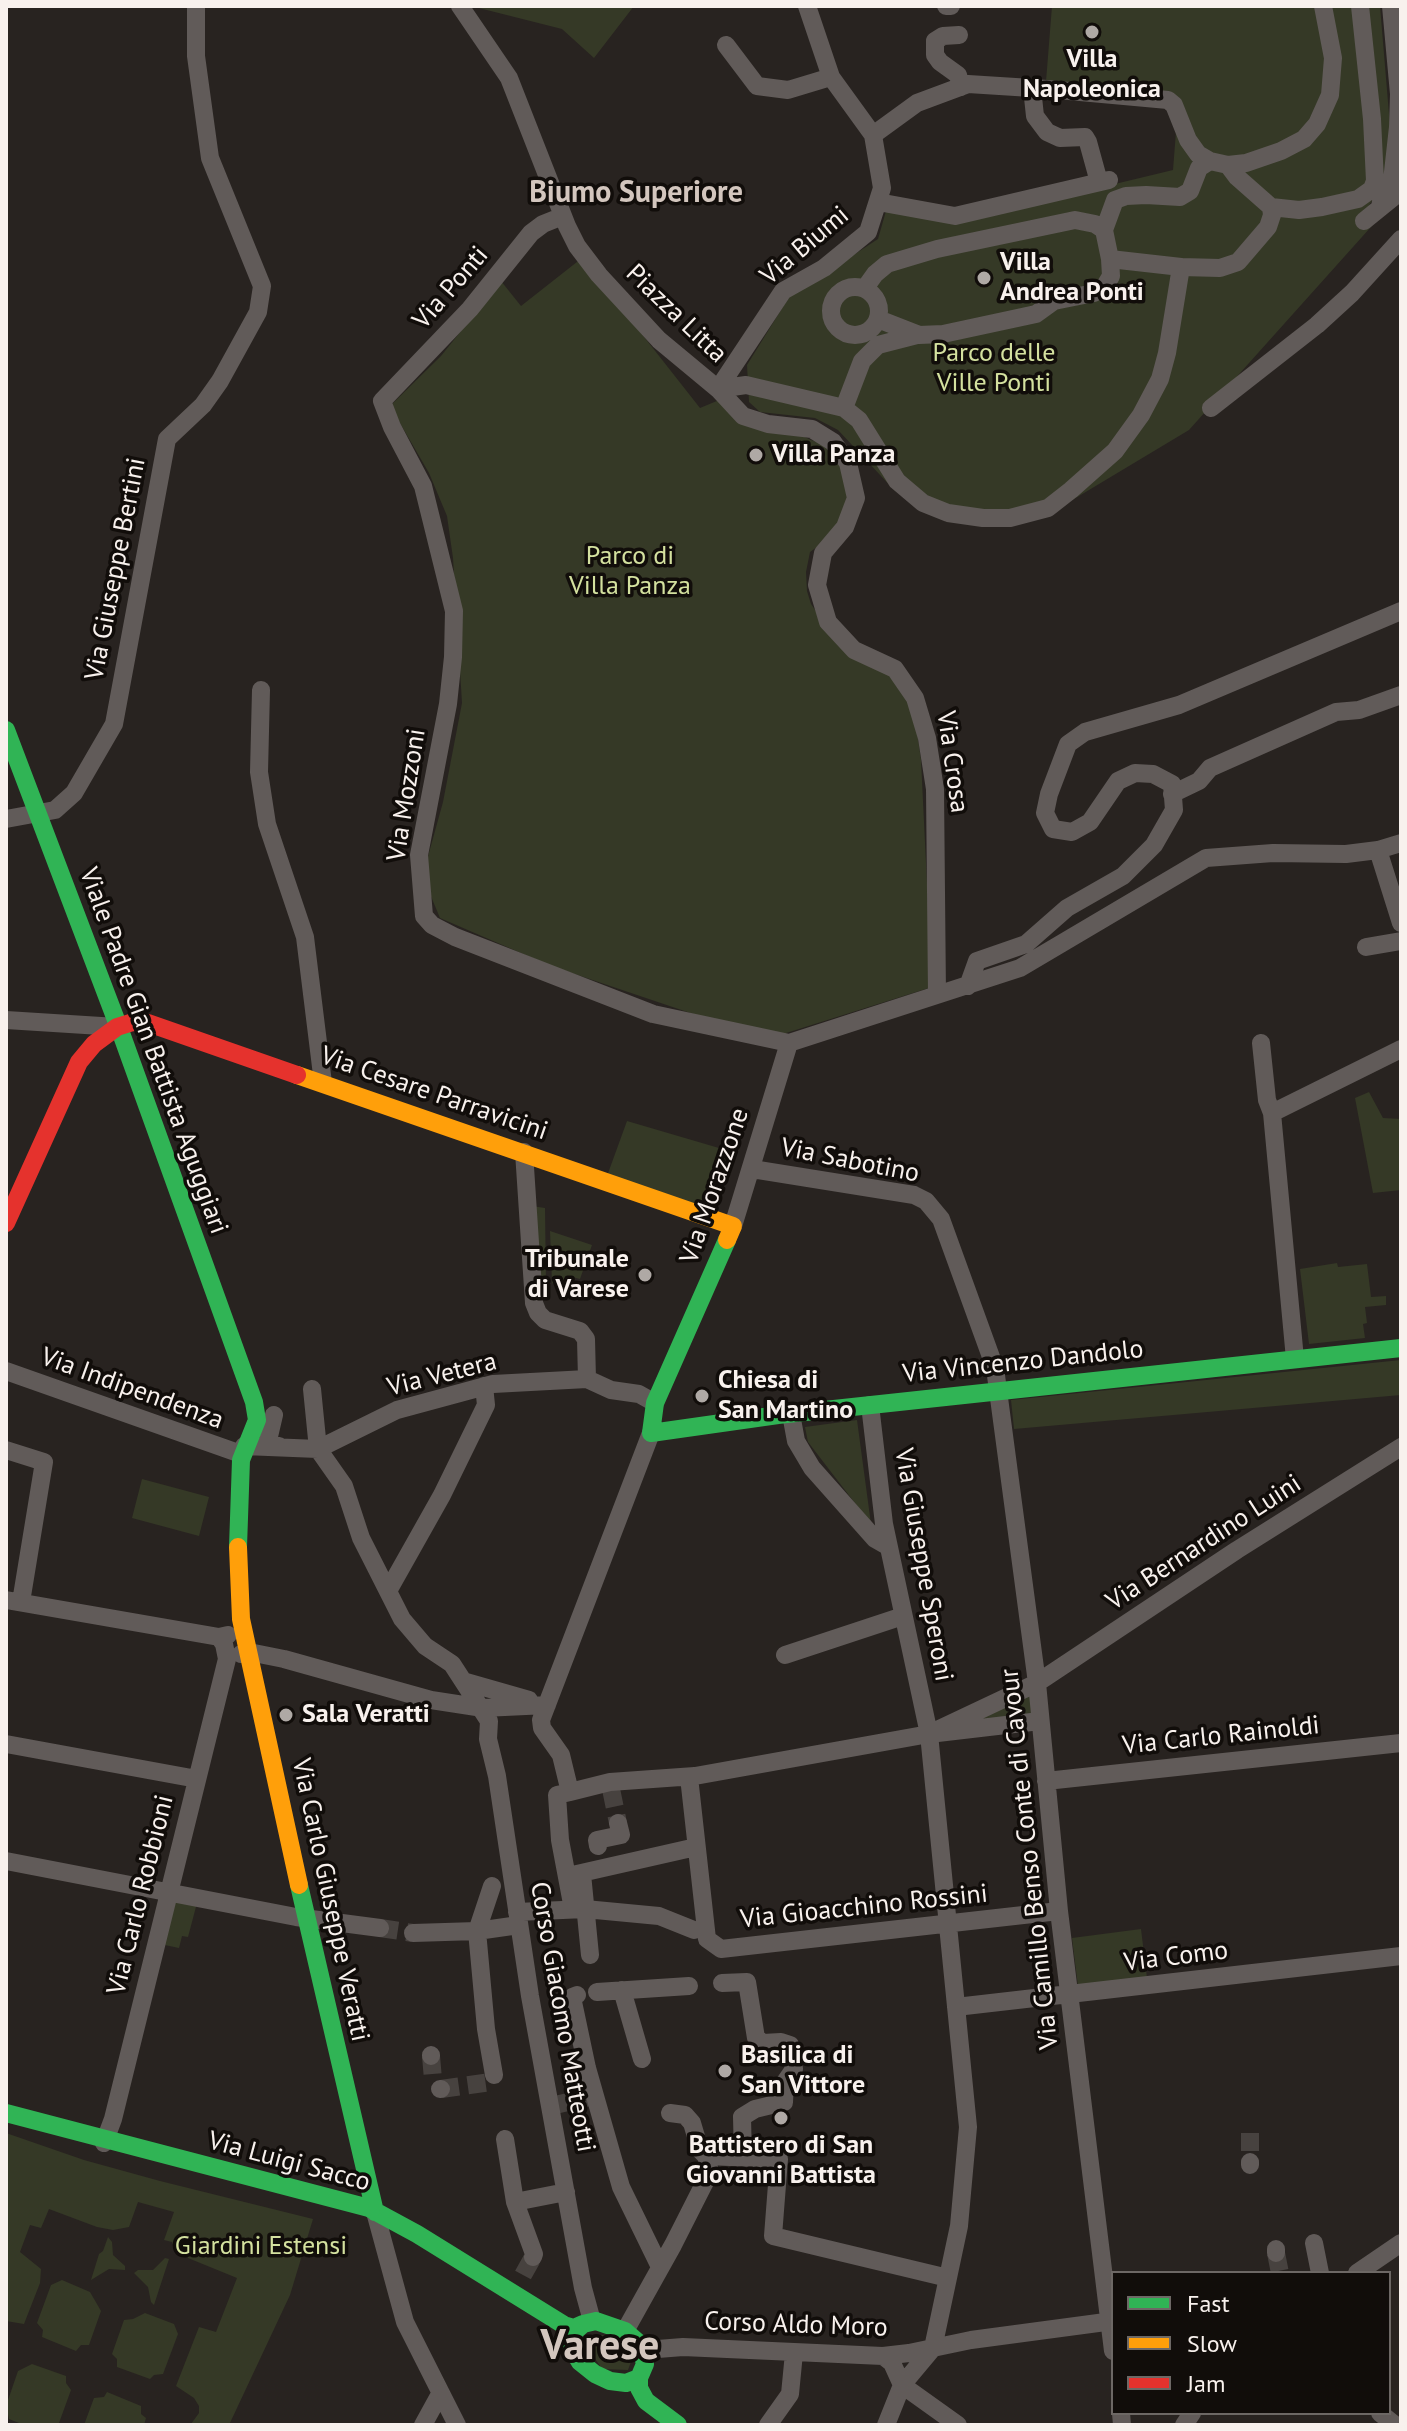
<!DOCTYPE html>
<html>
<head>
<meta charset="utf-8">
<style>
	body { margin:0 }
	#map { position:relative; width:1407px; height:2431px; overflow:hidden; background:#282320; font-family:"PT Sans",sans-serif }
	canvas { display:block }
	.frame { position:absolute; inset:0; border:8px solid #f8f1ed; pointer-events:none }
	.legend { position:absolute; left:1111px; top:2271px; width:280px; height:144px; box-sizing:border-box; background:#110d0a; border:2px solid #6d6865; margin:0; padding:10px 14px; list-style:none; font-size:24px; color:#f8f1ed }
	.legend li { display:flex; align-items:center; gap:16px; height:40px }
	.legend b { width:40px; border:2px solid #6d6865 }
</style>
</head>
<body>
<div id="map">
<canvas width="1407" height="2431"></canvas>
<div class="frame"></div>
<ul class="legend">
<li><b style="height:10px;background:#30b455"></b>Fast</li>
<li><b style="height:10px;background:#ff9f0a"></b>Slow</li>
<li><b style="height:10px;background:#e5322d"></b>Jam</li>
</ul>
</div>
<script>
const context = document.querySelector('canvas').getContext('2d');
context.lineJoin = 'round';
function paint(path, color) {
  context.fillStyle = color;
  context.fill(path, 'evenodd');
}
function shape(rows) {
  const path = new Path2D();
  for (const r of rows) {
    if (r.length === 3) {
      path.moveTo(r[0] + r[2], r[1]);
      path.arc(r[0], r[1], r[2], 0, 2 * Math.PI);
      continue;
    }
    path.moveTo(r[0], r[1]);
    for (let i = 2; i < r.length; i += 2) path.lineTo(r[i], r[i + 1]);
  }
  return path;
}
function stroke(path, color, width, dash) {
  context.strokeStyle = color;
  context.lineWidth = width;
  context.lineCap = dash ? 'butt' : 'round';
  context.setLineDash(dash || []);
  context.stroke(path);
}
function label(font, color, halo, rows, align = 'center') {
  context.font = font + ' "PT Sans",sans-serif';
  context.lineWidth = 7;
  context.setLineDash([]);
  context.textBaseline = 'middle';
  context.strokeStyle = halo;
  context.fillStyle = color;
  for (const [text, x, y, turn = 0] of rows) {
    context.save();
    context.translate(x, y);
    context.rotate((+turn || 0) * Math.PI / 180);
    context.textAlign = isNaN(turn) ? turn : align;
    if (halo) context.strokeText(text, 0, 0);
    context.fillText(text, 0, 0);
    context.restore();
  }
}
paint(shape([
	[471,6,634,6,594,58,562,29],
	[1052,6,1380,6,1390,126,1385,180,1368,207,1379,218,1189,430,1054,511,1002,523,895,491,838,430,815,418,760,412,749,402,747,365,789,297,878,239,886,211,957,222,1173,170,1178,106,1045,94],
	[582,258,700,408,724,398,811,440,829,446,848,481,845,527,810,552,806,572,807,591,811,604,837,642,880,665,913,703,921,760,932,987,783,1034,726,1025,551,966,440,918,430,894,427,860,443,802,462,703,453,558,447,516,429,473,390,406,441,356,501,281,521,306],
	[1369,1092,1383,1118,1401,1119,1401,1190,1373,1193,1355,1098],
	[627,1121,736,1153,714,1212,607,1176],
	[532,1206,545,1208,546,1285,536,1282],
	[550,1231,592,1245,580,1279,572,1277,568,1290,552,1283],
	[1337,1263,1338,1267,1367,1264,1371,1297,1386,1296,1386,1305,1365,1307,1367,1323,1363,1324,1365,1338,1309,1344,1300,1269],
	[1401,1360,1401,1395,1014,1429,1011,1400],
	[857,1420,871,1524,808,1442,805,1427],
	[142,1479,209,1497,199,1536,132,1518],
	[1026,1687,1034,1705,1035,1719,943,1729],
	[171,1898,197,1903,188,1937,182,1936,179,1948,160,1944],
	[1141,1929,1148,1986,1079,1994,1072,1938],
	[6,2133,84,2160,160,2181,313,2219,290,2295,229,2425,162,2425,191,2424,199,2413,199,2406,194,2398,176,2386,199,2327,216,2332,237,2278,188,2258,187,2254,174,2248,172,2242,164,2240,174,2212,138,2202,129,2227,113,2230,97,2227,49,2209,41,2228,30,2225,20,2252,41,2269,40,2283,24,2324,6,2321],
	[108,2237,112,2242,113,2255,125,2266,125,2270,109,2269,91,2280,99,2254,103,2251],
	[165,2258,169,2259,154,2305,151,2302,148,2287,134,2273,138,2270,153,2270],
	[62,2280,90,2292,101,2311,89,2345,81,2345,76,2351,42,2337,43,2330,37,2323,51,2285],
	[145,2313,174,2324,178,2334,163,2374,154,2375,150,2379,117,2367,117,2359,112,2354,124,2320,133,2319],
	[584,2335,609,2335,629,2352,632,2359,628,2370,602,2369,581,2338],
	[32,2364,66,2376,66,2383,71,2390,59,2423,24,2425,9,2419,6,2406,18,2371],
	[107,2392,141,2406,141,2414,146,2418,144,2425,84,2425,94,2398,104,2397]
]), '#353926');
stroke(shape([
	[611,1789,618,1823],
	[380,1928,413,1933],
	[431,2056,433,2079],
	[441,2089,491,2082],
	[555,2105,590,2097],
	[1250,2133,1250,2162],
	[1276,2253,1280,2273],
	[523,2275,533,2257]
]), '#47423f', 18, [18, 9]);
stroke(shape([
	[460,6,509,78,567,226,577,246,599,275,659,340,718,389,743,416,768,424,812,429,833,442,848,463,856,498,845,527,823,553,817,585,828,622,854,650,895,669,915,698,927,738,935,789,937,995],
	[807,6,831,77],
	[946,6,951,6],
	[959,35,943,36,935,41,935,55,940,62,958,75,961,87],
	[1032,88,1035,116,1047,132,1060,138,1085,137,1088,142,1099,182],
	[873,135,917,103,968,84,1047,89,1168,100,1174,105,1188,140,1198,154,1210,161,1228,165,1246,163,1281,151,1304,139,1317,124,1330,95,1333,58,1323,6],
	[878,202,955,216,1109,180],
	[1271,207,1299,210,1322,207,1358,199,1372,189,1375,181,1372,119,1360,6],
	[1380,207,1382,196,1392,181,1398,127,1399,94,1391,6],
	[563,216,543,224,531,233,470,309,382,401,392,427,423,486,454,611,453,657,448,704,419,855,424,916,432,925,455,937,653,1014,789,1043,1020,968,1206,858,1273,853,1346,854,1378,850,1401,843],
	[1364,221,1401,191],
	[1110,259,1104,230,1115,200,1126,196,1146,195,1180,197,1190,191,1199,168,1210,161],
	[855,311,24],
	[865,288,875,274,887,264,937,249,1075,220,1095,224,1104,230],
	[878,319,919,335,943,334,1036,314,1054,301,1094,293,1105,286,1111,276,1110,259,1181,267,1220,268,1238,262,1268,227,1272,215,1271,207,1237,177,1228,165],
	[718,389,746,385,844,408,859,420,897,481,923,503,948,513,983,518,1010,518,1048,508,1071,490,1115,451,1141,415,1160,379,1167,353,1181,267],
	[718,389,783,291,824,268,868,232,882,188,873,135,831,77,788,90,757,86,726,45],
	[844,408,862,361,878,345,917,335],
	[1211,408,1317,325,1352,293,1401,239],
	[261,690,259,772,267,824,305,937,323,1083],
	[1172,794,1199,781,1210,768,1336,712,1359,710,1401,695],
	[6,819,55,810,74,793,114,724,167,439,203,405,220,381,258,312,262,286,210,158,196,56,196,6],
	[1378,850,1401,923],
	[1366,947,1401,941],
	[968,986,977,961,1026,944,1067,908,1123,876,1154,845,1174,810,1172,784,1153,774,1135,773,1118,781,1090,822,1072,832,1053,829,1045,813,1049,794,1068,744,1085,732,1179,705,1401,611],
	[6,1020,117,1027],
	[1261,1043,1267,1100,1272,1113,1295,1359],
	[1272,1113,1401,1049],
	[524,1152,534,1303,538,1313,545,1320,580,1331,586,1339,587,1379],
	[752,1169,914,1195,926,1201,941,1219,995,1368,1037,1683,1059,1911,1113,2351],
	[733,1226,789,1043],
	[6,1371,241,1454],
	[312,1389,318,1449,344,1486,361,1538,402,1619,425,1646,452,1664,489,1721,488,1739,497,1776,530,1996,583,2288,592,2321],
	[870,1405,884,1524,929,1734,968,2127,959,2226,933,2348,902,2385,886,2425],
	[791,1414,796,1441,812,1468,875,1539,889,1547],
	[274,1415,267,1445,279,1446],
	[244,1446,318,1449,397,1410,493,1384,587,1379,611,1390,639,1394,655,1403],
	[6,1450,44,1462,21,1602],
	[388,1591,442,1495,486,1405,484,1386],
	[6,1600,219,1637,228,1635],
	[241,1654,249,1652,284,1659,431,1700,483,1708,547,1705],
	[785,1655,903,1616],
	[466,1682,529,1700],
	[929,1734,1037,1683,1237,1550,1401,1447],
	[6,1744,197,1779],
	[689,1777,707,1939,721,1949,1059,1911],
	[1046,1781,1401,1743],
	[570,1792,610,1782,695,1776,929,1734,1040,1721],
	[598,1846,597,1840,621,1835,618,1823],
	[6,1861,296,1917,380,1928],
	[582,1874,590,1955],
	[568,1876,696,1847],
	[492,1886,477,1931,486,2029,494,2075],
	[573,1909,560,1840,557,1795,570,1792,561,1755,542,1728,541,1720,651,1433],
	[517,1912,585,1909,659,1916,694,1930],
	[413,1933,477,1931,519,1925],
	[722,1983,747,1982,756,2038,763,2043,781,2042,790,2045,794,2069,785,2082,784,2102,755,2109,742,2117,743,2157],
	[622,1990,642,2059],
	[597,1992,689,1986],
	[577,1995,572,1997,587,2068,621,2187,660,2267],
	[956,2007,1401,1956],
	[431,2055,431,2056],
	[440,2089,441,2089],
	[505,2139,515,2202,534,2254,533,2257],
	[104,2143,113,2119,227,1659,224,1644,219,1637],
	[706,2156,779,2159,773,2236,948,2278],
	[1250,2162,1250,2165],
	[515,2202,566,2192],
	[375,2212,405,2322,457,2425],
	[1314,2243,1320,2273],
	[1276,2249,1276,2253],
	[1357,2273,1401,2243],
	[625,2331,673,2245,710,2172,706,2156,700,2150,692,2123,685,2115,670,2113],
	[642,2346,645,2350,683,2347,883,2356,909,2353,971,2340,1113,2321],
	[883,2356,892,2363,902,2385,958,2425],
	[1121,2413,1122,2425],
	[1380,2413,1395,2425],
	[423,2425,440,2394],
	[768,2425,790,2394,794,2353],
	[1184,2425,1192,2413]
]), '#615b59', 18);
stroke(shape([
	[6,730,121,1033,254,1402,257,1420,241,1460,238,1547],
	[727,1240,655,1403,651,1433,778,1415,1401,1348],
	[299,1885,375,2212],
	[6,2113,369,2208,417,2234,564,2325,574,2328,583,2324],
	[596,2321,625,2331,640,2344,645,2364,639,2378,626,2383,610,2381,595,2374,580,2362,571,2347,572,2334,583,2324,596,2321],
	[639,2378,639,2388,646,2401,678,2425]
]), '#30b455', 18);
stroke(shape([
	[297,1075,733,1226,727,1240],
	[238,1547,241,1619,299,1885]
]), '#ff9f0a', 18);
stroke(shape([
	[6,1223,79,1062,94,1044,117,1027,133,1022,148,1023,297,1075]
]), '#e5322d', 18);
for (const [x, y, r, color] of [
	[1092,32,8,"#afa9a5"],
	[984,278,8,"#afa9a5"],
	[756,455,8,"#afa9a5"],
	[645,1275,8,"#afa9a5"],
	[702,1396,8,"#afa9a5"],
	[286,1715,8,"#afa9a5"],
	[725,2071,8,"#afa9a5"],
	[781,2118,8,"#afa9a5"]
]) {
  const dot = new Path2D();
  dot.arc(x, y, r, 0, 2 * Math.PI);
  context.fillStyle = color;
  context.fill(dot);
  stroke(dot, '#110d0a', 3);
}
label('bold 26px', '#f8f1ed', '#110d0a', [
	["Villa",1092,60,"center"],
	["Napoleonica",1092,90,"center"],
	["Villa",1000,263],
	["Andrea Ponti",1000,293],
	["Villa Panza",772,455],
	["Tribunale",629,1260,"right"],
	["di Varese",629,1290,"right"],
	["Chiesa di",718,1381],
	["San Martino",718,1411],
	["Sala Veratti",302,1715],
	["Basilica di",741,2056],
	["San Vittore",741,2086],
	["Battistero di San",781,2146,"center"],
	["Giovanni Battista",781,2176,"center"]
], 'left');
label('26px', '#f8f1ed', '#110d0a', [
	["Via Biumi",805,246,-40],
	["Via Ponti",451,288,-49],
	["Piazza Litta",676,314,44],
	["Via Giuseppe Bertini",116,569,-79],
	["Via Crosa",952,762,82],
	["Via Mozzoni",407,795,-81],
	["Viale Padre Gian Battista Aguggiari",153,1051,70],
	["Via Cesare Parravicini",434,1094,19],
	["Via Sabotino",850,1161,11],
	["Via Morazzone",715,1186,-71],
	["Via Vincenzo Dandolo",1023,1362,-6],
	["Via Vetera",442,1375,-14],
	["Via Indipendenza",132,1389,20],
	["Via Bernardino Luini",1204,1543,-33],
	["Via Giuseppe Speroni",923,1565,80],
	["Via Carlo Rainoldi",1221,1736,-6],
	["Via Camillo Benso Conte di Cavour",1030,1859,-96],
	["Via Carlo Robbioni",141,1895,-76],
	["Via Carlo Giuseppe Veratti",330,1900,78],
	["Via Gioacchino Rossini",864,1907,-6],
	["Via Como",1176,1957,-7],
	["Corso Giacomo Matteotti",562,2017,80],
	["Via Luigi Sacco",289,2162,15],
	["Corso Aldo Moro",796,2325,2]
]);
label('26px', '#d4e19f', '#110d0a', [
	["Parco delle",994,354],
	["Ville Ponti",994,384],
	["Parco di",630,557],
	["Villa Panza",630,587],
	["Giardini Estensi",261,2247]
]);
label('bold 30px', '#d3c6be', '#110d0a', [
	["Biumo Superiore",636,193]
]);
label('bold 42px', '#d3c6be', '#110d0a', [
	["Varese",600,2347]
]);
</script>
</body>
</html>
